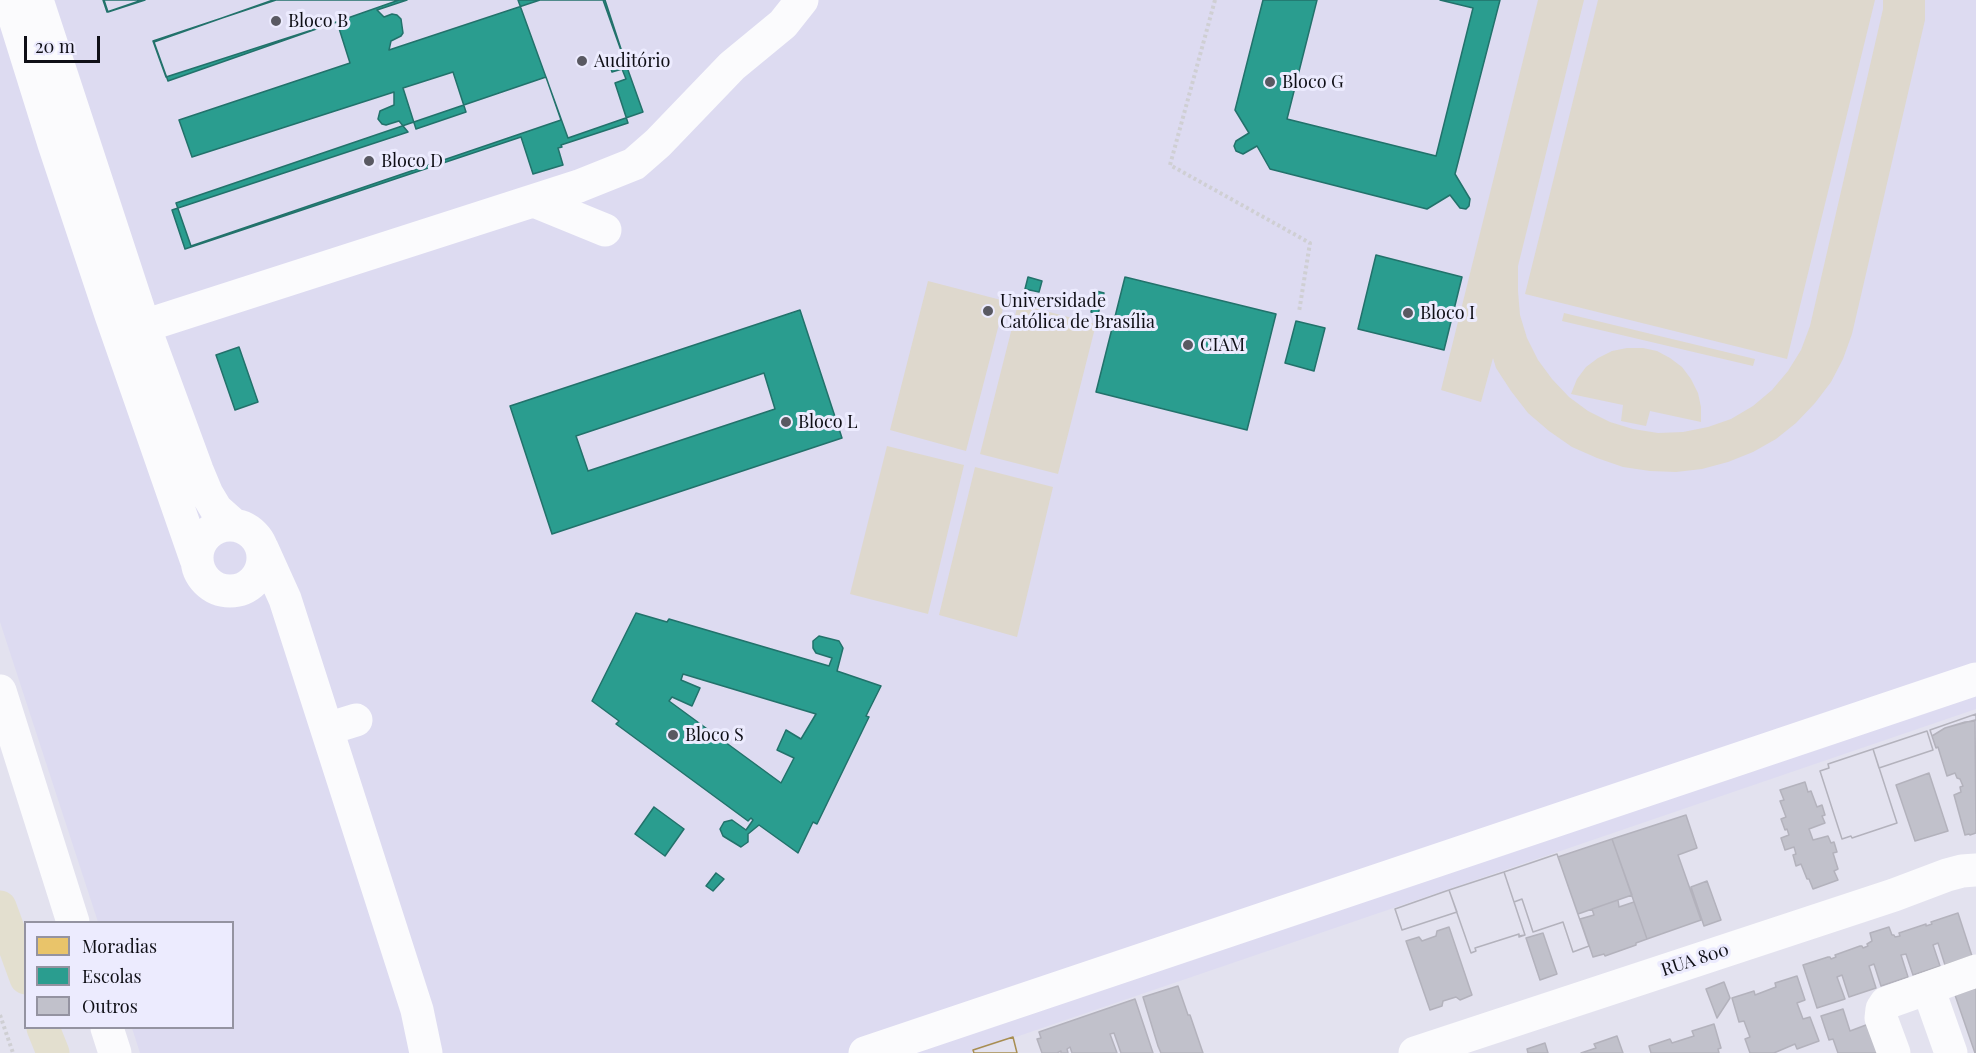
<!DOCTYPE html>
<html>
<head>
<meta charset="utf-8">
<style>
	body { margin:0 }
	#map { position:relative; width:1976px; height:1053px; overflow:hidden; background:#e3e2ef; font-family:"Playfair Display",serif }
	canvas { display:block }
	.legend { position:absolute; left:24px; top:921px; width:210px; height:108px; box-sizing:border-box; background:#ecebfe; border:2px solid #9493a1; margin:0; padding:8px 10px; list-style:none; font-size:18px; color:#0f0f16 }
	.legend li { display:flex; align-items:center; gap:12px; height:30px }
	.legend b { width:30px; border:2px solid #9493a1 }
	.scale { position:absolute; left:24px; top:36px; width:76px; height:27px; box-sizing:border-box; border:3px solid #0f0f16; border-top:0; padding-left:8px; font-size:18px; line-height:21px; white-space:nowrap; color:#0f0f16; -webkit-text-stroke:4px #ecebfe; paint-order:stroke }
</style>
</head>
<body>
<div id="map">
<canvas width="1976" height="1053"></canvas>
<ul class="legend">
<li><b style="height:16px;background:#e9c46a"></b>Moradias</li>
<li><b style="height:16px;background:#2a9d8f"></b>Escolas</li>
<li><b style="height:16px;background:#c1c1cb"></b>Outros</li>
</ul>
<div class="scale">20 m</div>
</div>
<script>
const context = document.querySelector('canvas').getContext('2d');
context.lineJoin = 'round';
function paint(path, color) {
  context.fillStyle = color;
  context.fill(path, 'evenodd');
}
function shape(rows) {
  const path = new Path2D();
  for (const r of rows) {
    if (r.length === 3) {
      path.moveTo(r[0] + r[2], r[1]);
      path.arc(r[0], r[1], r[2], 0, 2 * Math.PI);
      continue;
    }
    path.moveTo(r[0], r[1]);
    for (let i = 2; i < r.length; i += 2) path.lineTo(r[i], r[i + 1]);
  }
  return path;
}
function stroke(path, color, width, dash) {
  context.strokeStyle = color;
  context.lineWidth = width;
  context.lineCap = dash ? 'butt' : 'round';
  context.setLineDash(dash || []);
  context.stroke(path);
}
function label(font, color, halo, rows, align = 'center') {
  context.font = font + ' "Playfair Display",serif';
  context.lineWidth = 6;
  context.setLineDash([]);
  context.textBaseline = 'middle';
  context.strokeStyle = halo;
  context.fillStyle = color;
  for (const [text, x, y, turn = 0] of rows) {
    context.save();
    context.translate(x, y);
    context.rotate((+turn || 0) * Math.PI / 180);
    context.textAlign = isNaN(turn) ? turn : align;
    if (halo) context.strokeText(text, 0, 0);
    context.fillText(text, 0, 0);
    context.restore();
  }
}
paint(shape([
	[0,0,1976,0,1976,709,969,1053,140,1053,132,1028,232,1028,232,922,98,922,0,622]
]), '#dddbf1');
paint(shape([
	[1538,0,1584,0,1518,266,1518,291,1520,315,1527,338,1538,360,1552,379,1569,397,1588,411,1610,422,1633,429,1658,433,1683,432,1708,427,1731,419,1753,406,1772,390,1788,371,1801,350,1810,326,1883,9,1883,0,1925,0,1925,20,1852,334,1843,359,1831,382,1815,403,1796,423,1776,439,1753,452,1728,462,1702,469,1676,472,1650,471,1623,467,1597,458,1572,447,1549,431,1528,413,1511,391,1496,368,1493,358,1481,402,1441,390],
	[1598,0,1875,0,1787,359,1525,294],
	[928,281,1005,301,966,451,890,430],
	[1018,304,1096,324,1058,474,980,454],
	[1564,313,1755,359,1753,366,1562,321],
	[1627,348,1643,348,1657,351,1670,358,1682,367,1691,379,1698,393,1701,407,1701,422,1650,411,1646,426,1621,421,1623,405,1571,394,1577,379,1586,367,1598,358,1612,351],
	[887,446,964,465,928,614,850,594],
	[975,467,1053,487,1017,637,939,615]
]), '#ded8cd');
const homes = shape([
	[1013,1037,1017,1053,974,1053,973,1050,1013,1037],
	[1013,1037,1017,1053,974,1053,973,1050,1013,1037]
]);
paint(homes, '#e9c46a');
stroke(homes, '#a88e51', 1.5);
const schools = shape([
	[103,0,142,0,107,12,103,0],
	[104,0,145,0,108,12,104,0],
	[273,0,399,0,168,81,154,42,273,0],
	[276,0,407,0,377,10,384,17,392,14,397,15,401,19,403,33,401,36,391,41,389,50,540,0,605,0,623,55,608,60,612,72,622,69,626,79,615,83,628,123,561,145,562,147,558,148,563,165,533,174,521,137,185,249,172,210,408,132,399,121,386,125,382,124,378,119,380,111,394,105,394,92,192,157,179,120,350,63,337,22,166,77,153,41,276,0],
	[453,72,466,112,416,129,403,88,453,72],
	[518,0,603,0,643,112,568,138,518,0],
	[1263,0,1317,0,1287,119,1436,156,1473,8,1440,0,1500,0,1455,174,1470,199,1469,206,1466,209,1460,208,1450,195,1427,209,1270,169,1257,146,1243,154,1236,151,1234,146,1236,141,1249,133,1235,110,1263,0],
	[546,77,561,120,191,246,176,203,546,77],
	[1376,255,1462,277,1444,350,1358,329,1376,255],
	[1028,277,1042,281,1039,292,1025,289,1028,277],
	[1125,277,1276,314,1247,430,1096,392,1125,277],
	[1096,291,1104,293,1098,314,1091,312,1096,291],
	[800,310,842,438,552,534,510,406,800,310],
	[764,373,775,409,588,471,576,436,764,373],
	[1296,321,1325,328,1314,371,1285,363,1296,321],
	[239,347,258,402,235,410,216,355,239,347],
	[636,613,667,622,669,619,829,666,832,658,816,653,813,648,813,641,819,636,839,641,843,648,837,671,881,686,866,716,869,717,817,824,813,822,798,853,759,825,748,834,748,842,741,847,723,836,720,829,724,822,732,820,746,830,753,820,751,818,748,821,616,724,619,721,592,701,636,613],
	[683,674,816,714,801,739,786,730,777,750,794,758,781,783,669,701,672,697,692,706,700,688,681,680,683,674],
	[654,807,684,829,665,856,635,834,654,807],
	[716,873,724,879,713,891,706,886,716,873]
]);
paint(schools, '#2a9d8f');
stroke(schools, '#22726b', 1.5);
const building = shape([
	[1976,714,1976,721,1965,722,1945,728,1932,736,1930,730,1976,714],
	[1976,714,1976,721,1965,722,1945,728,1932,736,1930,730,1976,714],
	[1975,720,1976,833,1970,835,1969,834,1965,835,1954,795,1961,792,1960,787,1963,786,1960,779,1957,778,1955,773,1947,776,1938,747,1936,748,1932,736,1945,728,1975,720],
	[1927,731,1933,750,1879,768,1873,749,1927,731],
	[1927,731,1933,750,1879,768,1873,749,1927,731],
	[1873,749,1897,823,1852,838,1851,836,1842,839,1820,771,1829,768,1828,764,1873,749],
	[1873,749,1897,823,1852,838,1851,836,1842,839,1820,771,1829,768,1828,764,1873,749],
	[1929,773,1948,831,1915,841,1896,785,1929,773],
	[1805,782,1808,792,1811,791,1817,807,1822,805,1825,815,1822,816,1825,823,1809,829,1813,840,1828,836,1831,843,1834,842,1837,852,1833,853,1838,869,1834,871,1838,880,1813,889,1809,879,1807,879,1801,864,1796,866,1793,855,1796,854,1794,847,1785,850,1781,838,1789,835,1787,829,1785,830,1781,819,1786,817,1780,801,1784,800,1780,790,1805,782],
	[1686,815,1697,848,1678,855,1701,920,1647,939,1612,839,1686,815],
	[1612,839,1632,895,1578,914,1558,857,1612,839],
	[1557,854,1589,946,1573,952,1563,922,1533,932,1522,899,1514,902,1504,872,1557,854],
	[1557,854,1589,946,1573,952,1563,922,1533,932,1522,899,1514,902,1504,872,1557,854],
	[1504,872,1525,935,1519,937,1519,934,1475,948,1476,951,1471,953,1449,890,1504,872],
	[1504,872,1525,935,1519,936,1519,934,1475,948,1476,951,1471,953,1449,890,1504,872],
	[1707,881,1721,920,1704,926,1691,887,1707,881],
	[1449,890,1457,912,1402,930,1395,909,1449,890],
	[1449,890,1457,912,1402,930,1395,909,1449,890],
	[1618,900,1619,907,1634,902,1647,939,1636,943,1636,945,1605,956,1604,954,1593,957,1580,919,1594,915,1592,909,1618,900],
	[1958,913,1972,956,1945,965,1938,943,1933,945,1940,966,1913,975,1906,954,1901,955,1908,977,1881,986,1874,964,1869,966,1876,988,1849,997,1842,975,1837,977,1845,999,1817,1008,1803,965,1828,957,1830,957,1831,959,1836,957,1835,955,1860,946,1862,946,1863,948,1868,946,1867,944,1872,941,1870,933,1889,927,1892,935,1894,935,1895,937,1900,936,1899,933,1926,924,1926,926,1932,924,1931,922,1958,913],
	[1449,927,1472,995,1460,1000,1456,997,1443,1001,1442,1006,1430,1010,1406,941,1419,937,1422,941,1436,936,1437,931,1449,927],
	[1543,933,1557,974,1540,980,1526,938,1543,933],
	[1797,976,1805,1000,1797,1003,1803,1019,1810,1017,1819,1041,1797,1049,1795,1044,1774,1053,1750,1053,1745,1039,1750,1037,1744,1021,1739,1022,1732,998,1754,991,1755,995,1776,987,1775,983,1797,976],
	[1724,982,1730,998,1717,1018,1706,989,1724,982],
	[1178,986,1188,1015,1190,1015,1203,1053,1161,1053,1158,1046,1143,997,1178,986],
	[1976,988,1976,1053,1975,1053,1955,995,1976,988],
	[1135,999,1153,1053,1121,1053,1114,1033,1110,1034,1117,1053,1072,1053,1070,1047,1067,1049,1068,1053,1061,1053,1061,1051,1057,1053,1042,1053,1037,1039,1041,1038,1039,1032,1135,999],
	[1843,1009,1850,1031,1874,1022,1882,1053,1838,1053,1833,1039,1829,1040,1821,1016,1843,1009],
	[1714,1024,1721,1048,1718,1049,1719,1053,1651,1053,1649,1046,1670,1039,1672,1043,1694,1036,1692,1031,1714,1024],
	[1617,1036,1623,1053,1581,1053,1596,1048,1594,1044,1617,1036],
	[1545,1043,1548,1053,1528,1053,1527,1049,1545,1043]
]);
paint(building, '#c1c1cb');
stroke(building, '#b3b2bc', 1.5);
stroke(shape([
	[1215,0,1170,165,1310,243,1299,312],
	[0,1015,13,1053]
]), '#cfcfd3', 4, [3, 3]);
stroke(shape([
	[9,0,54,144,111,315,196,559],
	[37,0,144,326,197,470,207,494,216,509,234,525],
	[534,201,605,230],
	[144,326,579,186,634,164,658,143,732,66,783,24,802,0],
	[230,558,33],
	[262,548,285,599,417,1010,426,1053],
	[0,691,73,922],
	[327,729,356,720],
	[1928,988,1951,1053],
	[107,1028,115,1053],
	[865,1053,1976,679],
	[1415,1053,1894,895,1947,875,1962,871,1976,870],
	[1894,1053,1881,1018,1882,1009,1886,1003,1976,971]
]), '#fbfbfd', 33);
stroke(shape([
	[0,907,26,978],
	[43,1028,53,1053]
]), '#e3dfcf', 33);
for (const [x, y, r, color] of [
	[276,21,6,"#595962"],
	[582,61,6,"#595962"],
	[1270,82,6,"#595962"],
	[369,161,6,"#595962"],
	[988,311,6,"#595962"],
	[1408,313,6,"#595962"],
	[1188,345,6,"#595962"],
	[786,422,6,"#595962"],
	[673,735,6,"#595962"]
]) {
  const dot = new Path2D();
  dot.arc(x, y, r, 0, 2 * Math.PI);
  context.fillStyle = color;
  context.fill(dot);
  stroke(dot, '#ecebfe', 2);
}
label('18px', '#0f0f16', '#ecebfe', [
	["Bloco B",288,21],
	["Auditório",594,61],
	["Bloco G",1282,82],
	["Bloco D",381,161],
	["Universidade",1000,301],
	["Católica de Brasília",1000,322],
	["Bloco I",1420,313],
	["CIAM",1200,345],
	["Bloco L",798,422],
	["Bloco S",685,735]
], 'left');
label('18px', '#0f0f16', '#ecebfe', [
	["RUA 800",1695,960,-18]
]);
</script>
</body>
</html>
